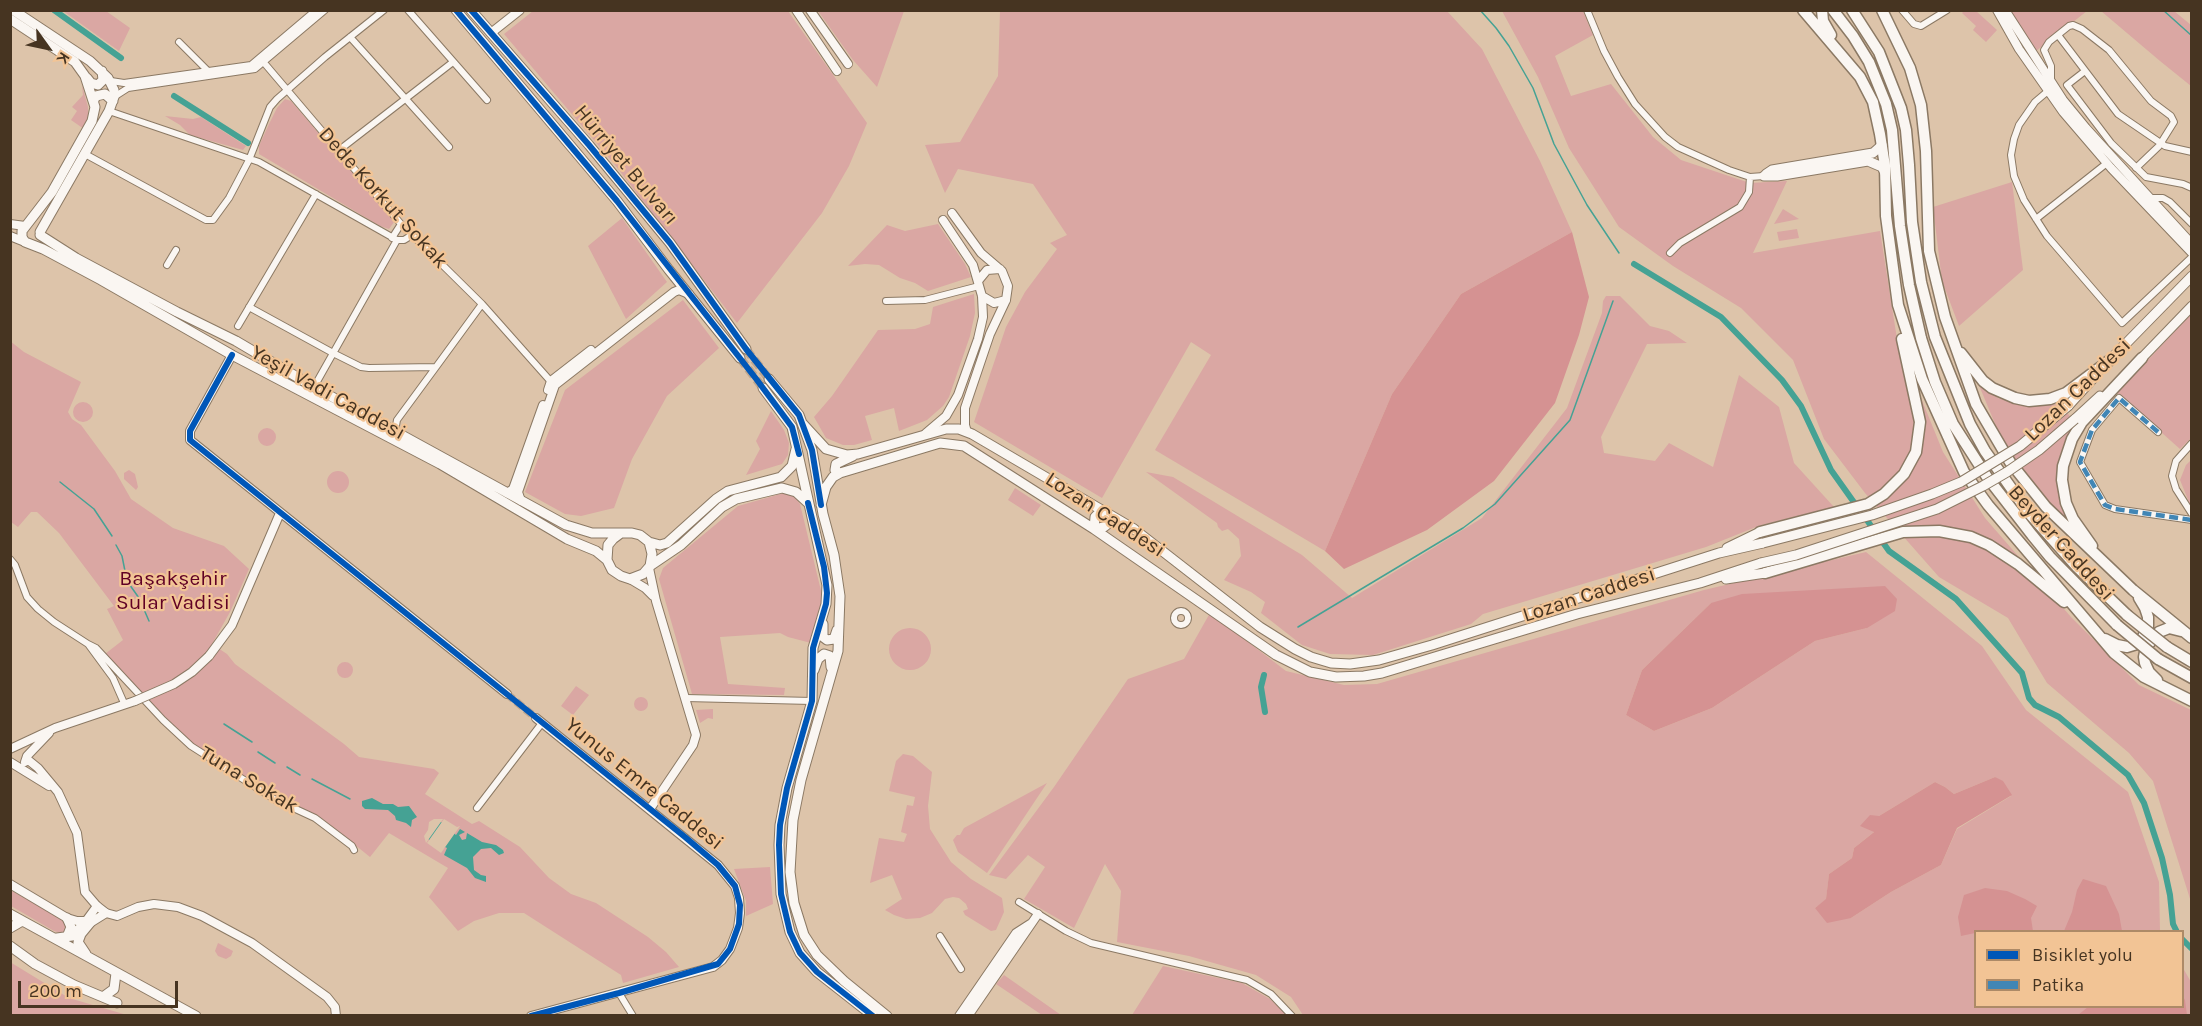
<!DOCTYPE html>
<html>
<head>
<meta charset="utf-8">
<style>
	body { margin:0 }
	#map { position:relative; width:2202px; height:1026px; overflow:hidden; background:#ddc4aa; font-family:Karla,sans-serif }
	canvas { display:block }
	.frame { position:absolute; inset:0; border:12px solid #463421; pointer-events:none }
	.legend { position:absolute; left:1974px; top:930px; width:210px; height:78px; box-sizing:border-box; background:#f2c495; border:2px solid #ad8a67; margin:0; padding:8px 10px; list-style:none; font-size:18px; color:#463421 }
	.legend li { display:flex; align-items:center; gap:12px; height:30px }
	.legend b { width:30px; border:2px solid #ad8a67 }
	.north { position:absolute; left:18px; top:18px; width:60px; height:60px; -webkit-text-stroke:4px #f2c495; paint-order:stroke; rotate:123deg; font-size:16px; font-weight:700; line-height:24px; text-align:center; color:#463421 }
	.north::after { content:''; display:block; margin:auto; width:21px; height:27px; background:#463421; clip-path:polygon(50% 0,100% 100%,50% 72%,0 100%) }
	.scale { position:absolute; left:18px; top:981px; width:160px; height:27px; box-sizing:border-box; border:3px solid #463421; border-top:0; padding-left:8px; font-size:18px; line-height:21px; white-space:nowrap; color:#463421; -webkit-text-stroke:4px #f2c495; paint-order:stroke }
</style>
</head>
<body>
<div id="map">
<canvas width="2202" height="1026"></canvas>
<div class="frame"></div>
<ul class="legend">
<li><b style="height:8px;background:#0057b8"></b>Bisiklet yolu</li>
<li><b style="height:8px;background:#4186b5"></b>Patika</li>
</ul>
<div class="north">K</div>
<div class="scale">200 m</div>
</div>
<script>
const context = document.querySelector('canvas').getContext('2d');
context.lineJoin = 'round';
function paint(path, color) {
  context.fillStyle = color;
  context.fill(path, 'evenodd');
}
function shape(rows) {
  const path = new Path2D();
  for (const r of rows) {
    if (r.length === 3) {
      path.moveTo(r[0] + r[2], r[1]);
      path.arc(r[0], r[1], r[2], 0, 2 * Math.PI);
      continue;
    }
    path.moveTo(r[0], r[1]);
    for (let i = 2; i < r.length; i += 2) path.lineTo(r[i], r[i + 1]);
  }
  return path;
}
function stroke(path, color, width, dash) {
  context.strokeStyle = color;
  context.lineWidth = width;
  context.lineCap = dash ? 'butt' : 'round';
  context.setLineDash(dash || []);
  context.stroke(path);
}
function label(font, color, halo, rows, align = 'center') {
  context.font = font + ' Karla,sans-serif';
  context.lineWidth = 4.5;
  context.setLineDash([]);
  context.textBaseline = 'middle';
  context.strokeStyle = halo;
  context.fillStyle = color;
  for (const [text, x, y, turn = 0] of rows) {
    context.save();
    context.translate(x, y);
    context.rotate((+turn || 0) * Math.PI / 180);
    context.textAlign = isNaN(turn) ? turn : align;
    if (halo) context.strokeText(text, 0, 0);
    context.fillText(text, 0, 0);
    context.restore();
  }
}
paint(shape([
	[63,11,106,11,130,28,119,51],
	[533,11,788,11,867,123,849,166,822,213,737,323,615,165,504,34],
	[818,11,904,11,877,87,853,60],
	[1000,11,1447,11,1482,49,1540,161,1572,232,1461,294,1392,394,1325,551,1155,450,1211,355,1191,342,1102,498,974,422,1006,327,1025,292,1057,249,1050,243,1067,235,1033,184,958,169,945,193,925,145,960,142,998,76],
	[1502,11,1583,11,1593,35,1555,56,1571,96,1611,84,1653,137,1681,160,1750,183,1787,181,1753,253,1880,231,1897,339,1943,452,1985,518,2071,617,2139,685,2191,710,2191,902,2153,781,2129,753,2047,683,2008,618,1939,577,1865,493,1824,439,1793,360,1741,308,1673,266,1619,227,1569,148,1538,77],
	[1964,11,1976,11,1997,30,1986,42,1973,30,1976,26,1962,13],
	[2010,11,2087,11,2036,51],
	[2101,11,2174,11,2191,25,2191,86,2160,61],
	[82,85,88,107,88,117,84,129,71,120,77,111,72,107,83,95],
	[285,99,291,101,393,220,394,222,389,229,380,226,259,154,259,146,269,124,277,108],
	[165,116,193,119,201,117,246,146,243,150,190,135,180,125],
	[2012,182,2023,270,1959,326,1942,281,1933,207],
	[1783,209,1799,219,1774,224],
	[622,218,667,282,626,319,588,246],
	[938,224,965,264,971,277,928,291,915,283,900,278,879,265,865,264,848,266,887,225,905,231],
	[1797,229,1799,238,1779,241,1777,232],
	[974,294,975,313,970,336,949,397,943,406,927,420,899,431,894,408,865,416,872,440,854,445,843,445,826,438,814,417,832,396,878,330,915,329,930,324,933,307],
	[1606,296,1620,296,1650,326,1669,331,1687,343,1647,344,1601,437,1604,453,1655,461,1669,443,1713,467,1739,375,1779,407,1794,463,1834,507,1761,525,1706,547,1483,614,1471,624,1373,655,1330,654,1302,645,1261,613,1265,602,1251,592,1224,580,1241,556,1239,539,1228,529,1222,531,1218,527,1217,523,1146,472,1173,477,1302,555,1352,598,1482,518,1567,408,1602,313,1603,301],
	[683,300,719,348,667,396,632,459,614,508,581,516,565,514,525,492,565,390],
	[2191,314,2191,438,2180,449,2117,393],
	[10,341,24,352,81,382,68,412,72,419,81,425,115,471,131,499,173,528,224,546,249,569,230,612,212,644,227,654,235,664,344,744,359,757,434,769,439,773,425,794,472,824,479,821,520,847,549,878,571,894,596,903,648,937,666,952,679,967,623,983,621,975,524,913,499,913,474,921,458,931,429,897,448,868,389,833,370,857,324,820,275,797,205,753,177,731,105,654,123,640,107,609,114,606,59,533,37,512,31,512,18,527,11,522],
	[1978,383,1998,398,2022,406,2060,404,2077,425,2059,466,2070,524,2045,499,2025,476,2001,438],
	[83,412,10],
	[771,411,784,430,789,443,788,455,782,464,746,475,760,449,756,441],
	[267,437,9],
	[2191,460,2191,507,2180,480,2186,465],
	[129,470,135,474,138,487,136,490,124,479,124,473],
	[338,482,11],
	[1015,488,1041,505,1033,516,1008,500],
	[784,493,795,497,800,504,824,603,811,643,788,637,780,633,720,637,728,684,785,688,784,695,692,694,659,579,663,568,738,506],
	[1866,552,1982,646,2026,710,2128,792,2159,882,2160,931,1976,932,1976,1006,2182,1006,2183,968,2191,982,2191,1015,1303,1015,1291,997,1256,975,1189,956,1117,942,1121,891,1105,864,1074,928,1024,899,1045,867,1028,855,1006,879,989,875,1054,787,1128,679,1184,659,1210,613,1286,671,1344,685,1377,684,1704,590],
	[1711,603,1867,628,1815,641,1712,708,1654,731,1626,715,1642,670],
	[1995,777,2011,796,1957,829,1941,865,1891,892,1851,918,1815,908,1826,900,1829,874,1852,858,1854,848,1875,831,1879,816,1935,782,1945,787,1954,794],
	[910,649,21],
	[345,670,8],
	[576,686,589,695,573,715,561,706],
	[641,704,7],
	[713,709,713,719,708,718,700,723,696,710],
	[903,754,913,756,932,772,928,806,930,829,951,862,971,879,1002,898,1004,912,996,930,991,931,965,915,963,911,968,909,966,904,959,898,953,897,945,899,932,913,920,918,906,919,894,915,885,910,902,899,892,875,870,883,879,838,904,842,907,834,901,832,907,805,913,806,915,797,889,791,896,761],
	[1047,783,987,873,958,852,953,840,957,835,960,835,964,828],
	[770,867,773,904,746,916,746,901,734,869],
	[10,890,60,917,67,923,67,930,63,934,54,931,11,906],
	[218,943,233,951,231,956,226,959,218,956,215,951],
	[10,962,69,998,127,1015,11,1015],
	[1163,966,1242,983,1270,999,1287,1015,1132,1015],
	[1004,975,1061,1015,1042,1015,996,984]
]), '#daa7a3');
paint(shape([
	[1572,232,1589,297,1579,335,1555,403,1494,481,1427,530,1344,569,1325,551,1392,394,1461,294],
	[1885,586,1897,599,1895,611,1867,628,1815,641,1712,708,1654,731,1626,715,1642,670,1711,603,1742,594],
	[1995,777,2003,781,2012,795,1957,828,1941,865,1891,892,1851,918,1827,923,1815,908,1826,899,1829,874,1852,858,1854,848,1874,832,1860,826,1870,815,1879,816,1935,782,1945,787,1954,794],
	[2083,879,2106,886,2119,914,2122,931,2064,931,2072,912,2077,890],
	[1985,888,2007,891,2025,899,2037,906,2031,918,2033,931,1976,932,1975,933,1961,936,1958,917,1964,895],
	[2183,997,2185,1000,2187,1015,2078,1015,2088,1007,2182,1006]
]), '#d59292');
paint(shape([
	[372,798,383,804,393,804,398,807,409,806,417,817,412,820,411,827,406,823,396,820,395,816,388,810,365,809,362,806,362,801],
	[440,821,456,835,460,829,465,832,459,835,462,840,466,839,467,833,482,842,496,845,503,850,504,853,499,855,491,848,481,849,473,857,474,870,481,875,486,876,486,882,475,878,467,868,444,855,447,848,445,847,442,850,429,840,427,837]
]), '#45a294');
paint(shape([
	[434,819,443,819,426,843,424,836,428,830,429,822],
	[444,819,457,827,460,826,441,853,427,843]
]), '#ddc4aa');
stroke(shape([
	[1480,10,1496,28,1509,46,1533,88,1554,144,1587,205,1619,253],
	[2163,10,2192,36],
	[60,482,94,509,112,536],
	[116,545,122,556,127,581,139,598,149,621],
	[1298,627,1463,528,1495,504,1570,420,1613,301],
	[224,724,252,742],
	[258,752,275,763],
	[287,767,300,775],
	[312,779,350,799]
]), '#45a294', 1.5);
stroke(shape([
	[54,10,121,58],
	[174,96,248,143],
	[1634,264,1721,317,1782,380,1801,406,1831,470,1858,508],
	[1864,516,1889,551,1956,599,2022,673,2029,698,2035,705,2059,717,2128,775,2144,803,2162,858,2170,895,2173,924,2177,932],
	[1264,675,1261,687,1265,712],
	[2182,939,2192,949]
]), '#45a294', 6);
stroke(shape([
	[507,694,536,718]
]), '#bfa78f', 8, [8, 4]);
stroke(shape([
	[746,349,769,379],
	[740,358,763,388]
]), '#bfa78f', 9, [9, 4.5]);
const minor = shape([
	[408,10,487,100],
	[1587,10,1604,51,1618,77,1635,104,1665,137,1678,147,1729,170,1750,177,1764,176],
	[1902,10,1914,24,1921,26,1947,10],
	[2058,35,2118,114,2165,146,2192,152],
	[350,37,449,147],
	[179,42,210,73],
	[2085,71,2067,85,2111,143,2146,177,2183,184,2192,188],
	[111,81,124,83,251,65,316,10],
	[2051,81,2051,66,2044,50,2049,42,2069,26,2073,25,2082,29,2109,50,2151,101,2171,116,2174,122,2159,146,2136,168],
	[2048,91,2035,102,2019,125,2014,139,2011,155,2014,176,2024,200,2047,236,2122,323,2192,257],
	[114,97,128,88,255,69,325,10],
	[109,111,259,162,397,240,404,240,412,235],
	[338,151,453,62],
	[85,154,206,220,213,220,229,198,249,160,270,107,277,99,325,57,384,10],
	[2149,198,2163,198,2170,202,2192,224],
	[2036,219,2107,163],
	[392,238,401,224],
	[1670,253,1680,243,1740,207,1749,192,1750,177],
	[167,265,176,250],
	[886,301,925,300,979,286],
	[482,304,553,384],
	[249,307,333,353,361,367,369,368,436,367,482,304,401,224,260,58],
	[238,326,316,194],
	[314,387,397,240],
	[395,431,397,420,436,367],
	[2158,432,2119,398,2092,430,2080,462,2105,505,2115,509,2192,520],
	[2192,443,2176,461,2172,476,2176,489,2192,514],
	[10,559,15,565,27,597,38,609,54,622,88,644,113,678,124,703],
	[1181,618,7],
	[88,644,96,648,163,720,191,746,274,799,315,818,352,846,354,850],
	[686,698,812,701],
	[477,808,542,723],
	[1019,902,1066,931,1091,943,1247,980,1271,994,1292,1016],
	[940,936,961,969],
	[619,993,633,1016]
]);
const tertiary = shape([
	[796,10,837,71],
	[810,10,848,64],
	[1997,10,2019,49,2063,112,2111,168,2192,253],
	[2005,10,2063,100,2086,128,2192,244],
	[491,33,520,10],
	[952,213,981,253,1002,271,1008,286,1006,300,990,334,965,408,965,425,967,432],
	[978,281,987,270,1000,269],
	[982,296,994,303,1006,300],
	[232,355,190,431,190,440,507,694],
	[548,390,551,381,591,350],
	[926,433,946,416,958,395,978,339,983,317,982,296,973,265,943,220],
	[507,493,513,489,543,405],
	[521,501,518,492,555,385,674,292,679,290,689,294],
	[649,568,656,601,696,735,693,745,650,809],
	[630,579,645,588,653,596],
	[209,656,232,625,280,513],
	[10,749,55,728,135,701],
	[27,759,38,768,58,792,77,833,85,892,97,906,106,913,117,916,138,907,154,904,178,907,202,916,252,943,327,997,335,1007,336,1016],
	[10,762,49,786],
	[25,762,27,756,49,733],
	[531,1016,713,967,722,960,730,949,738,928,740,913,739,898,735,886,718,865,536,718],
	[959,1016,1016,933,1030,924],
	[968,1016,1038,914]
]);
const secondary = shape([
	[10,224,25,226],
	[10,236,25,242],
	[10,884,67,918,77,921,86,921,97,906],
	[90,923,106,913]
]);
const primary = shape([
	[13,10,90,61,108,78,114,90,114,97,109,111,40,232],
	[456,10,617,201,669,270,740,358],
	[471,10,589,145,670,243,746,349],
	[10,19,75,62,85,76,95,107,92,121,52,192,22,231,22,237,25,242,43,249,101,280,232,355,440,464,567,539,596,551,607,560,612,570,621,576,630,579,643,574,650,566,681,545,722,507,736,499,782,488,796,492,808,503],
	[87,78,91,83,98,85,103,80,102,71],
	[94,100,96,96,105,94,113,101],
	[1766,174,1772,170,1873,153,1882,145],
	[1764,176,1777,176,1868,161,1882,167,1885,173],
	[40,235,76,258,177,312,236,341,314,387,566,525,592,533,632,533,640,535,649,542,652,554,650,566],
	[2137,363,2192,306],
	[2106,364,2192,276],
	[769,379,799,415,812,450,823,514,834,555,840,596,838,651,801,780,793,820,790,872,794,903,804,935,817,955,844,981,887,1016],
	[763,388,792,427,827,585,826,604,813,648,812,701,787,788,780,825,779,845,781,894,790,932,800,953,817,972,873,1016],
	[2068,406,2097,374],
	[2075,419,2100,396],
	[803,424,826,449,847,455,858,454,946,429,959,429,972,434,1134,529,1260,627,1295,649,1311,657,1331,663,1350,664,1379,660,1432,645,1719,553,1763,543],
	[840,473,835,470,836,464,853,456],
	[821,505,826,487,833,477,840,473,940,443,964,446,1094,529,1276,655,1310,672,1336,677,1364,676,1382,673,1577,614,1700,583,1761,563],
	[1106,511,1109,517,1109,523,1104,527,1094,529,1095,517,1098,514,1106,511],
	[649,542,660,545,667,543,716,499,728,491,781,477,792,466,796,449],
	[1727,548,1760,532],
	[607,560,608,545,613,539,621,533],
	[1726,579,1765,573],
	[823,624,823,637,827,640,834,639,837,630],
	[814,670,818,659,824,654,830,656,831,667],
	[10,914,196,1016],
	[10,928,22,921],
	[67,937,71,927,67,918],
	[57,938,72,936,83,925],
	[10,946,35,964,74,985,117,1003],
	[86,954,78,942,81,934,90,923],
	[103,997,114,989,116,973]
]);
const trunk = shape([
	[1803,10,1860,77,1873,102,1880,134,1885,166,1886,216,1898,305,1922,379,1964,472,1988,505,2114,653,2144,677,2192,701],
	[1822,10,1823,21,1831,35],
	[1833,10,1853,36,1869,62,1886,104,1892,130,1900,226,1909,285,1921,338,1935,382,1953,424,1987,477,2032,535,2050,557,2117,625],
	[1852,10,1879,52,1901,108,1906,130,1909,165,1912,222,1921,282,1935,337,1970,424,1985,451,2028,512,2077,567,2127,615],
	[1882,10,1910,68,1921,105,1926,151,1929,251,1945,317,1976,404,2010,462,2046,507,2133,590,2192,638],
	[1961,353,1983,381,1992,388,2015,398,2029,401,2050,399,2066,393,2110,360],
	[1760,532,1868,504,1884,494,1904,474,1916,452,1920,422,1902,339],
	[2092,546,2073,519,2066,503,2062,480,2063,466,2072,439,2082,422,2142,358],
	[1765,573,1903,532,1939,531,1971,537,1989,545,2018,564,2064,602],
	[2105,639,2117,645,2127,647,2137,644,2142,639,2148,626,2148,617,2145,608,2139,598],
	[2167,647,2192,662],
	[2158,659,2192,678],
	[2157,680,2149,672,2145,663,2144,657,2146,647,2159,632,2169,628,2181,631]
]);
stroke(minor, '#8b7964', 8);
stroke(tertiary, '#8b7964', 10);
stroke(secondary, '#8b7964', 10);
stroke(primary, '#8b7964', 11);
stroke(trunk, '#8b7964', 13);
stroke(minor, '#faf6f2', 6);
stroke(tertiary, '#faf6f2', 8);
stroke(secondary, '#faf6f2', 8);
stroke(primary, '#faf6f2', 9);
stroke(trunk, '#faf6f2', 10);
const tertiaryBridge = shape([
	[135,701,174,684,192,672,209,656]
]);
const primaryBridge = shape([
	[1763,543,1872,515,1932,494,1961,482,2020,446,2068,406],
	[1761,563,1796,555,1937,509,1983,486,2007,472,2039,450,2075,419]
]);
const trunkBridge = shape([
	[2127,615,2167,647],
	[2117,625,2158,659]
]);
stroke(tertiaryBridge, '#8b7964', 10, []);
stroke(primaryBridge, '#8b7964', 11, []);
stroke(trunkBridge, '#8b7964', 13, []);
stroke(tertiaryBridge, '#faf6f2', 8);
stroke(primaryBridge, '#faf6f2', 9);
stroke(trunkBridge, '#faf6f2', 10);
stroke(shape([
	[2158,432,2119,398,2092,430,2080,462,2105,505,2115,509,2192,520]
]), '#4186b5', 4.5, [9, 4.5]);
stroke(shape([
	[456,10,617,201,757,380,792,427,799,454],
	[471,10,589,145,670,243,746,349,799,415,812,450,821,505],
	[232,355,190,431,190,440,685,837,718,865,735,886,740,905,739,924,730,949,718,964,619,993,531,1016],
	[808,503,824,567,827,593,826,604,813,648,812,701,787,788,780,825,779,845,781,894,790,932,800,953,817,972,873,1016]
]), '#0057b8', 6);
label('21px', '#463421', '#f2c495', [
	["Hürriyet Bulvarı",626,165,50],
	["Dede Korkut Sokak",383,198,48],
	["Lozan Caddesi",2078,390,-44],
	["Yeşil Vadi Caddesi",328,393,29],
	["Lozan Caddesi",1105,515,33],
	["Beyder Caddesi",2061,543,48],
	["Lozan Caddesi",1589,595,-18],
	["Tuna Sokak",249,780,31],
	["Yunus Emre Caddesi",644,784,39]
]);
label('21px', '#600025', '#f2c495', [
	["Başakşehir",173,579],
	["Sular Vadisi",173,603]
]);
</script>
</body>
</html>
